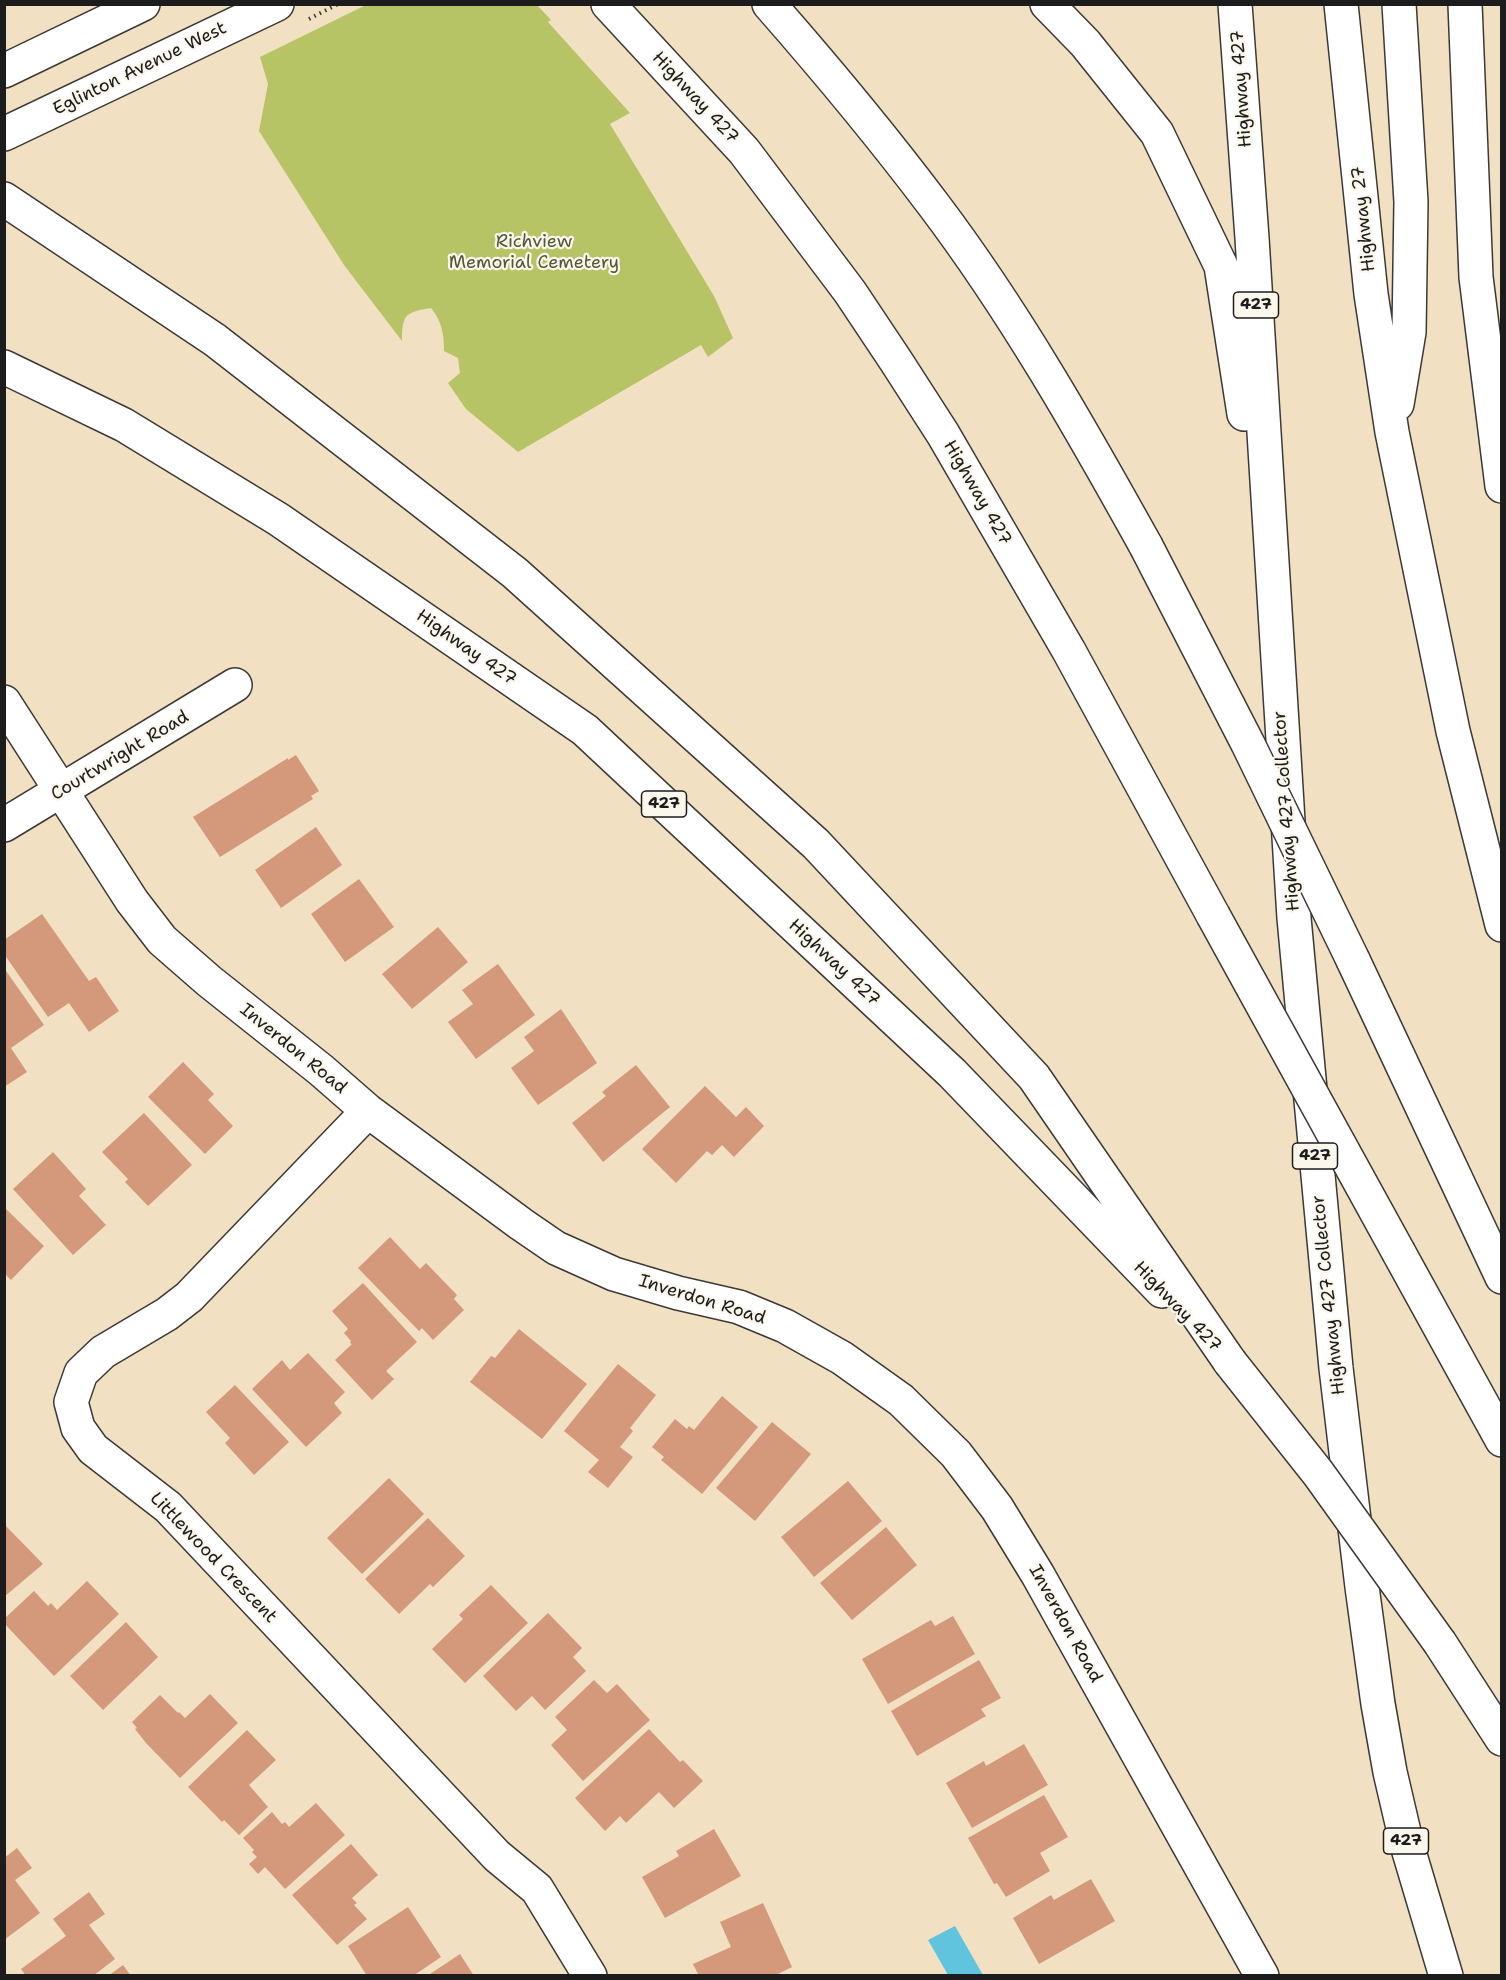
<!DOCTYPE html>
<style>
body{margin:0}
#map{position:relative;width:1506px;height:1980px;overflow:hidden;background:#f2e0c2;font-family:"Shantell Sans",sans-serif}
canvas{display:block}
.frame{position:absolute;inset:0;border:6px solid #1c1c1c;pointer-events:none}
</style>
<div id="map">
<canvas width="1506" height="1980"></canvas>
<div class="frame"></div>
</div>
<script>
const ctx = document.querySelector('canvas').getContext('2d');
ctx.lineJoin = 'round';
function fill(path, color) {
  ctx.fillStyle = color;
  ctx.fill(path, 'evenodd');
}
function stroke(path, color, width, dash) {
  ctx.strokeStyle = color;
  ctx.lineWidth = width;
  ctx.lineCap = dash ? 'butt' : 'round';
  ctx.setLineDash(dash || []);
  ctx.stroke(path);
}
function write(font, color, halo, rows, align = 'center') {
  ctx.font = font + ' "Shantell Sans",sans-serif';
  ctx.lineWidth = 4.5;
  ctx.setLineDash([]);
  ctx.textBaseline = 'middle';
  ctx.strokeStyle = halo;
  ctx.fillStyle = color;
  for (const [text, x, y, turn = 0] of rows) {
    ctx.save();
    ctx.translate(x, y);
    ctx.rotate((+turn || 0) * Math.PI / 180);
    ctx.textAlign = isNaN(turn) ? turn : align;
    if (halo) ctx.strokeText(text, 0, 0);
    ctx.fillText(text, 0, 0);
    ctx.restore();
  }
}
fill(new Path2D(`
 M 368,4 L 537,5 L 551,20 L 548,22 L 630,113 L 610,124 L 714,296 L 733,338 L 708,357 L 701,345 L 518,452 L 466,409 L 448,383 L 460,373 L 458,358 L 444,351 C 444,335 442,321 431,308 C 405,312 402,315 402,341 L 344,265 L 259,131 L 268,84 L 260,57 Z`), '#b6c466');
fill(new Path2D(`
 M 955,1926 L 983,1975 L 948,1975 L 928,1940 Z`), '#61c4df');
fill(new Path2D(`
 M 296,755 L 319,791 L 311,796 L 313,799 L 220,857 L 193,817 L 288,758 L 288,760 Z
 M 316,827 L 342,865 L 281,908 L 255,870 Z
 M 359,879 L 394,927 L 345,962 L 311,914 Z
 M 42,914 L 89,981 L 96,977 L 119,1011 L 89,1032 L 69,1003 L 48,1017 L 4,954 L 4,940 Z
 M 438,927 L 468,962 L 412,1009 L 382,974 Z
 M 498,964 L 535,1015 L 476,1059 L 448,1022 L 473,1004 L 462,990 Z
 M 4,968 L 44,1025 L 11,1048 L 27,1072 L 4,1087 Z
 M 561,1009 L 597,1063 L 538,1105 L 511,1068 L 534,1051 L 524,1037 Z
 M 183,1062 L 214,1094 L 208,1100 L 233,1126 L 205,1154 L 148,1097 Z
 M 636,1065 L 670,1107 L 603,1162 L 572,1123 L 606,1096 L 602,1092 Z
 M 705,1086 L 736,1117 L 746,1107 L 764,1126 L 734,1157 L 722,1145 L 712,1155 L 707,1151 L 676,1183 L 642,1149 Z
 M 144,1113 L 192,1165 L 148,1206 L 125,1182 L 128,1179 L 102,1152 Z
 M 53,1152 L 86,1189 L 79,1196 L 106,1225 L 73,1255 L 13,1189 Z
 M 4,1207 L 44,1246 L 11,1280 L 4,1273 Z
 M 390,1237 L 420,1269 L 426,1263 L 457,1295 L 454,1299 L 464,1310 L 433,1340 L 422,1328 L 419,1331 L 358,1268 Z
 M 363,1283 L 417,1342 L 386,1371 L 394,1379 L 372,1400 L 335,1360 L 352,1344 L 350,1343 L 351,1341 L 344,1333 L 348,1329 L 332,1311 Z
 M 519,1329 L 587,1384 L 542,1439 L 470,1382 L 491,1356 L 495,1358 Z
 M 308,1353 L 345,1392 L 334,1403 L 342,1413 L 306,1447 L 252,1389 L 282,1360 L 290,1370 Z
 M 618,1364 L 656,1395 L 630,1428 L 633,1431 L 620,1447 L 633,1457 L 608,1488 L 588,1472 L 599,1460 L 564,1431 Z
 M 235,1385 L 289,1442 L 254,1475 L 225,1443 L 230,1438 L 206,1412 Z
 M 722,1396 L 758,1427 L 702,1494 L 661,1460 L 664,1457 L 652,1447 L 675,1419 L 687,1429 L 689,1426 L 694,1430 Z
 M 772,1422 L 811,1454 L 755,1521 L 716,1488 Z
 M 389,1478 L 424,1514 L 362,1574 L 327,1538 Z
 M 848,1481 L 882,1521 L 814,1577 L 781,1537 Z
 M 428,1518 L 465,1556 L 433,1587 L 430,1584 L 399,1614 L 365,1579 Z
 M 4,1524 L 43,1564 L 4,1597 Z
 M 886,1527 L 917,1565 L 852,1620 L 820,1583 Z
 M 87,1581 L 119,1614 L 54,1676 L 17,1637 L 4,1623 L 4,1619 L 34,1591 L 48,1606 L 51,1603 L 57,1610 Z
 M 491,1585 L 528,1623 L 465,1683 L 432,1649 L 463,1619 L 459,1615 Z
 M 548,1613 L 582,1648 L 573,1657 L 586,1671 L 545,1710 L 532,1696 L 516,1711 L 483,1676 Z
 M 953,1616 L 975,1654 L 888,1704 L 862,1659 L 931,1620 L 935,1626 Z
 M 126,1622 L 158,1657 L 103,1710 L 70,1676 Z
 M 979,1660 L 1001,1698 L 981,1709 L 986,1716 L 917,1756 L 891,1711 Z
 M 594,1680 L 607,1693 L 617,1684 L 650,1720 L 583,1781 L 551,1745 L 567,1730 L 555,1717 Z
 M 210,1694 L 238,1723 L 180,1778 L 146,1743 L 135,1729 L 137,1728 L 132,1722 L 160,1695 L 178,1713 L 179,1712 L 185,1718 Z
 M 649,1729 L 680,1762 L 683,1760 L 703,1781 L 674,1808 L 659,1792 L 626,1823 L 620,1816 L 605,1831 L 575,1798 Z
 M 247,1730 L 276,1760 L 249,1785 L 268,1807 L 239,1835 L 224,1820 L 222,1822 L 188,1787 Z
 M 1024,1744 L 1048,1785 L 972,1828 L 946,1783 L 984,1761 L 986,1766 Z
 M 1044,1795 L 1068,1837 L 1040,1853 L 1050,1871 L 1006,1897 L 997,1883 L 994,1884 L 968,1838 Z
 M 316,1803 L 345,1835 L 285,1889 L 265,1867 L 258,1874 L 249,1864 L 257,1857 L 252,1852 L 254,1850 L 243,1838 L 272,1812 L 282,1824 L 285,1822 L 289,1827 Z
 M 714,1829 L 741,1876 L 665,1918 L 642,1877 L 679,1856 L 676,1851 Z
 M 351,1844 L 378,1875 L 352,1898 L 357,1903 L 354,1905 L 367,1919 L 337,1945 L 292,1895 Z
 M 17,1848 L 32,1868 L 15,1880 L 40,1913 L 4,1940 L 4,1858 Z
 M 1091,1879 L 1115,1921 L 1039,1964 L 1013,1918 L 1051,1895 L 1054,1900 Z
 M 89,1892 L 105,1914 L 89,1925 L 115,1959 L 93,1976 L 26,1976 L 21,1969 L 66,1936 L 53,1919 Z
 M 763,1903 L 792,1967 L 774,1976 L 699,1976 L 693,1964 L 731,1947 L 720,1922 Z
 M 408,1907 L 441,1957 L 413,1976 L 367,1976 L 348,1946 Z
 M 460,1954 L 474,1976 L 427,1976 Z
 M 123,1965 L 131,1976 L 108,1976 Z`), '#d4987a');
const minor = new Path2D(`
 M 4,702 L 132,901 L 162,940 L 209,981 L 321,1070 L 368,1111 L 521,1224 L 556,1248 L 614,1274 L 678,1293 L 739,1307 L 785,1326 L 842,1358 L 901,1400 L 956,1454 L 997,1508 L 1038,1575 L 1262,1976
 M 4,825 L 235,685
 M 368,1111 L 189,1297 L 167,1314 L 103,1352 L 81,1373 L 71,1402 L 78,1428 L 93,1449 L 168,1507 L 497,1856 L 537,1889 L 590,1976`);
const major = new Path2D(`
 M 4,71 L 143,4
 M 4,134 L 277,4`);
const highway = new Path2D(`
 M 608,4 L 744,151 L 850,292 L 896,361 L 943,434 L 1069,651 L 1213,915
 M 769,4 C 826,69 881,135 933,204 C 1014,311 1081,429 1146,546
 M 1047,4 L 1085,43 L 1157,133 L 1221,266 L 1244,414
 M 1235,4 L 1252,238 L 1294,918 L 1336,1368 L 1362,1587 L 1378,1704 L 1390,1772 L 1407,1845 L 1446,1976
 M 1341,4 L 1371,294 L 1392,432 L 1453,731 L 1502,925
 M 1465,4 L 1476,277 L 1502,486
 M 4,199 L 215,340 L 515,573 L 816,844 L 1034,1077 L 1230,1362
 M 4,367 L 124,425 L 278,519 L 585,730 L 952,1073 L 1162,1291
 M 1397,404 L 1409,332 L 1411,202 L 1399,4
 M 1353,960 L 1502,1277
 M 1399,1253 L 1502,1440
 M 1440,1643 L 1502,1739`);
stroke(minor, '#3c3935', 36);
stroke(major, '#3c3935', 36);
stroke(highway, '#3c3935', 36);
stroke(new Path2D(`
 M 309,19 L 338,4`), '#3c3935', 4, [1.5, 4.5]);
stroke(minor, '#fff', 33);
stroke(major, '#fff', 33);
stroke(highway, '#fff', 33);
const highwayBridge = new Path2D(`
 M 1146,546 L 1248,744 L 1353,960
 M 1213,915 L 1399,1253
 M 1230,1362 L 1318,1473 L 1440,1643`);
stroke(highwayBridge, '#3c3935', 36, []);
stroke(highwayBridge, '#fff', 33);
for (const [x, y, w] of [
 [1256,305,45],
 [664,804,45],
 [1315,1156,45],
 [1406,1841,45]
]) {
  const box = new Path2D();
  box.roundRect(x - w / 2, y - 13, w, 26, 4.5);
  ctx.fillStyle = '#fbf7ec';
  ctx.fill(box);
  stroke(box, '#1c1c1c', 1.5);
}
write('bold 16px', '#1c1c1c', null, [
 ["427",1256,305],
 ["427",664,804],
 ["427",1315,1156],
 ["427",1406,1841]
]);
write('18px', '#1c1c1c', '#fbf7ec', [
 ["Eglinton Avenue West",140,69,-26],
 ["Highway 427",1242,89,-94],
 ["Highway 427",695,98,47],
 ["Highway 27",1364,219,-96],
 ["Highway 427",977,493,60],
 ["Highway 427",466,648,35],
 ["Courtwright Road",120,756,-31],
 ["Highway 427 Collector",1287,811,-94],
 ["Highway 427",834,963,43],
 ["Inverdon Road",293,1049,39],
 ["Highway 427 Collector",1329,1295,-96],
 ["Inverdon Road",702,1300,17],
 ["Highway 427",1177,1307,46],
 ["Littlewood Crescent",213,1558,46],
 ["Inverdon Road",1065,1624,61]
]);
write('18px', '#525736', '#fbf7ec', [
 ["Richview",534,242],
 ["Memorial Cemetery",534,263]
]);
</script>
